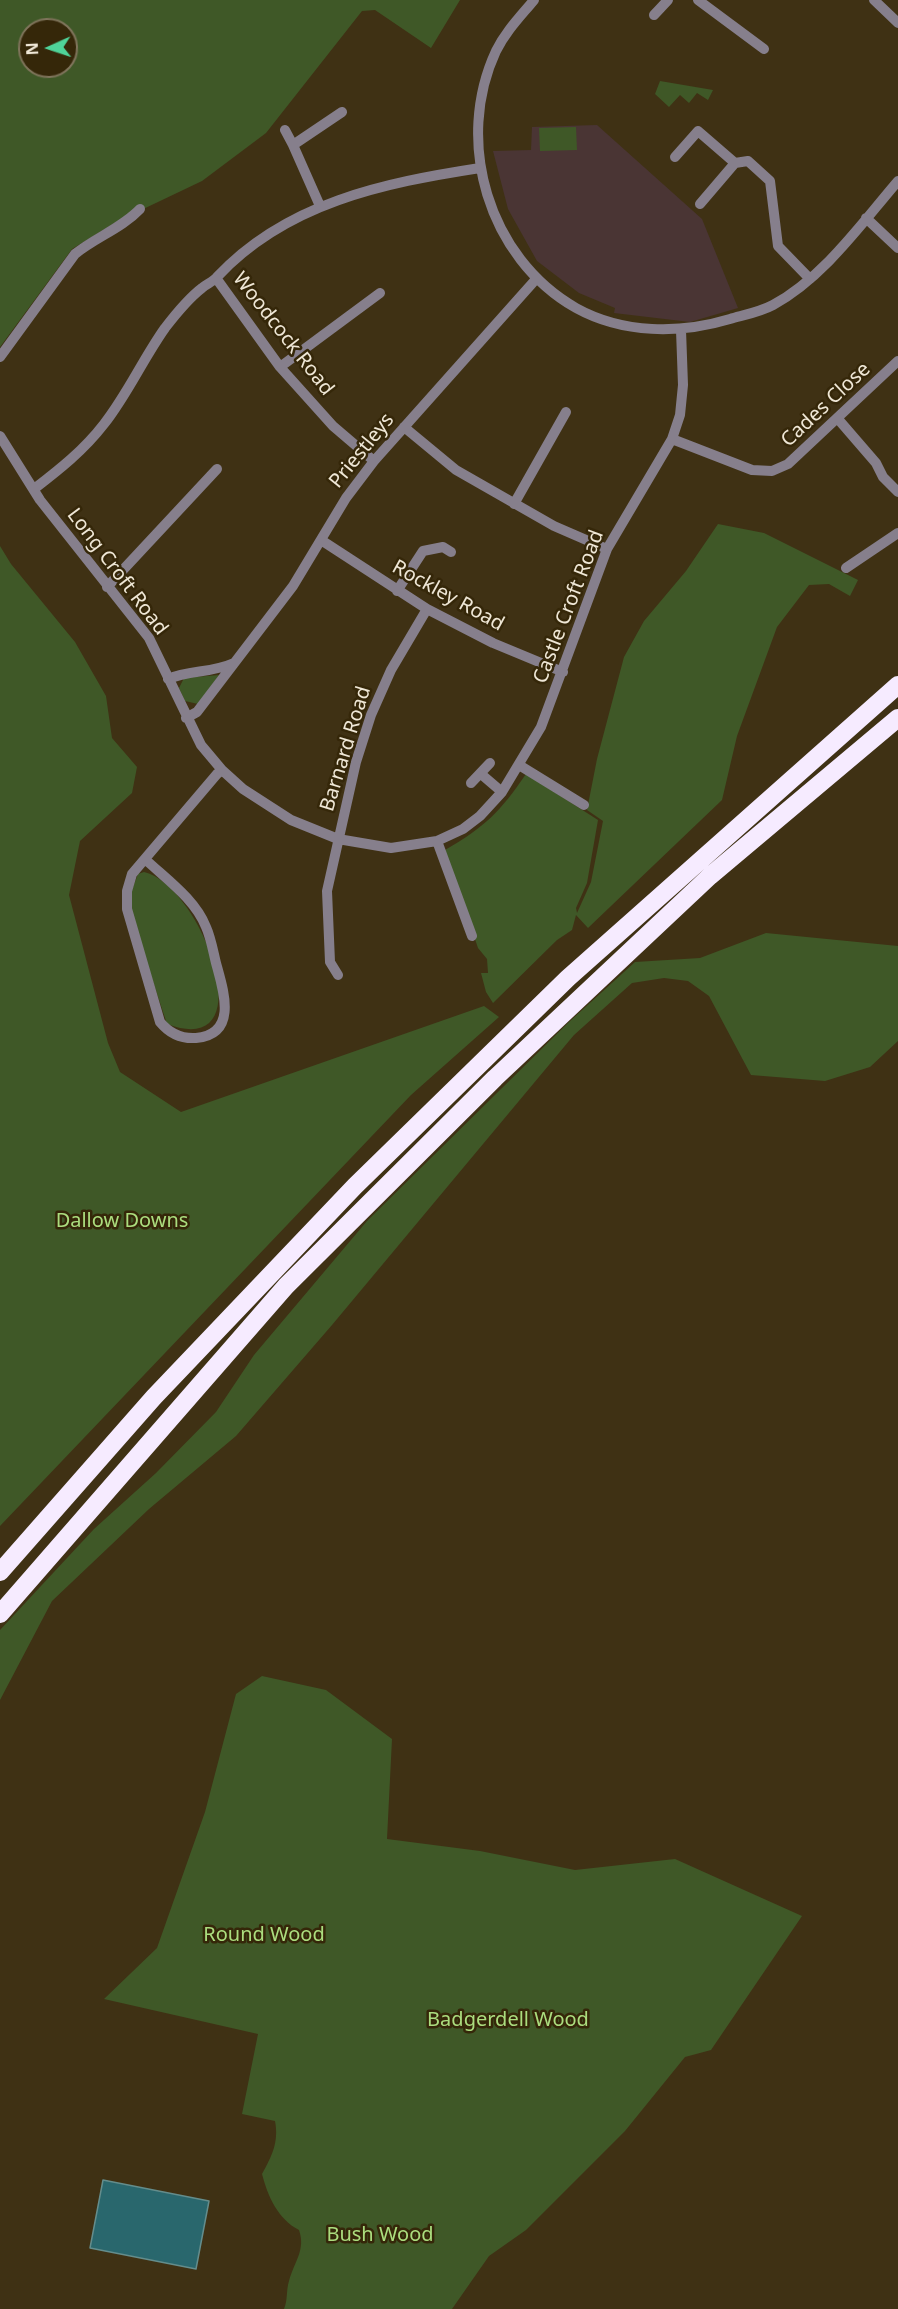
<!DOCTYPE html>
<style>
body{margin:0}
#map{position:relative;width:898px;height:2309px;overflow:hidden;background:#3f3114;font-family:"Noto Sans",sans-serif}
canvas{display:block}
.north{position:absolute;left:18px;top:18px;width:60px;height:60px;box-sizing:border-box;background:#352709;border:2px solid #7f745b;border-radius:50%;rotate:267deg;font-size:16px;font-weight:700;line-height:24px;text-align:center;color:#efe7d6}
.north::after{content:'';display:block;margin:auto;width:21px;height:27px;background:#4fd399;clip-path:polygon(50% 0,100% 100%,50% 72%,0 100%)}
</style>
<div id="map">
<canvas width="898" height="2309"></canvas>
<div class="north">N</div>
</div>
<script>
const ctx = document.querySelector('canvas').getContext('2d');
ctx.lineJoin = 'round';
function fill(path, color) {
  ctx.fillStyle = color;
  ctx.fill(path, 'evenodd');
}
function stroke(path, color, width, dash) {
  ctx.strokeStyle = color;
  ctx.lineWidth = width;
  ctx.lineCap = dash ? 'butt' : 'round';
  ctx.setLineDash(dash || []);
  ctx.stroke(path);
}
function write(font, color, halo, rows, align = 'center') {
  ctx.font = font + ' "Noto Sans",sans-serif';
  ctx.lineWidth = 5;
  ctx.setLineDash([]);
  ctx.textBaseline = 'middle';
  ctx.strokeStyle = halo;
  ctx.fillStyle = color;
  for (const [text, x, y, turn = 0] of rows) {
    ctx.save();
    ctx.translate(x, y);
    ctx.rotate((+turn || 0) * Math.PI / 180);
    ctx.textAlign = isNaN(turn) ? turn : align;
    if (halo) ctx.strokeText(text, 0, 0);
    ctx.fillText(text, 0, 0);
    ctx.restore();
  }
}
fill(new Path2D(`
 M 597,125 L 702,219 L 738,308 L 690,322 L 614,313 L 615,308 L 579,293 L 537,261 L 508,209 L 493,151 L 531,150 L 532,127 Z`), '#4a3534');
fill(new Path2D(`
 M 0,0 L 460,0 L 431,48 L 375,10 L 362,11 L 266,133 L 202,181 L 116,222 L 72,249 L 0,347 ZM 30,30 L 66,30 L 66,66 L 30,66 Z
 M 660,81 L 713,90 L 708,100 L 697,93 L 689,103 L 680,95 L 669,107 L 655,94 Z
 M 576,127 L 577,150 L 540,151 L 539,128 Z
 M 718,524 L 764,533 L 858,580 L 850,596 L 829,584 L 809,585 L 777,627 L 737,736 L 722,800 L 588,928 L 576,915 L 572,930 L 557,940 L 493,1003 L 486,992 L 481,973 L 488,973 L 487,959 L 478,948 L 445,850 C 485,827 500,812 526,774 L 598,820 L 587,883 L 576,908 L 577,913 L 591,882 L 603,821 L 587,810 L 597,759 L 624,657 L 644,621 L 686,571 Z
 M 0,546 L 11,564 L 75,642 L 106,696 L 112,738 L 137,767 L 132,793 L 80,841 L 69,895 L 108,1043 L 120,1072 L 181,1112 L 484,1006 L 499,1017 L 411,1095 L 0,1526 Z
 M 219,675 L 198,704 L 185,701 L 179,688 L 184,678 Z
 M 144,872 C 203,886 266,1061 167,1024 L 132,918 L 130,895 L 138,874 Z
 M 766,933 L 898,946 L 898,1041 L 870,1067 L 825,1081 L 751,1075 L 709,996 L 688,981 L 664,978 L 632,983 L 574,1035 L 332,1325 L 236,1436 L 149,1509 L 52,1601 L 0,1700 L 0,1630 L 94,1529 L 156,1473 L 216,1412 L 254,1355 L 367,1221 L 569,1022 L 635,962 L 700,958 Z
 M 262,1676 L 326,1690 L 392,1739 L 387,1839 L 480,1851 L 575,1870 L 675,1859 L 802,1916 L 711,2050 L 685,2057 L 625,2131 L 526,2230 L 489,2256 L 452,2309 L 284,2309 C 288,2300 286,2290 289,2281 C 294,2262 306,2250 299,2230 C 278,2219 268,2197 262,2174 C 272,2156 279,2142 275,2121 L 242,2114 L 258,2034 L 104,1999 L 157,1948 L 205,1812 L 236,1694 Z`), '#3f5827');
const water = new Path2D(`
 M 103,2180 L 209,2201 L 196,2269 L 90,2248 Z`);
fill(water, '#29676d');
stroke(water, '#648d8c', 1.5);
stroke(new Path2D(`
 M 534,0 C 520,17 506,31 496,51 C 454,141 488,258 576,308 C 623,334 680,334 730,319 C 744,315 760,312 773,305 C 824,277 861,224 898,181
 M 698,0 L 764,49
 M 874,0 L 898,23
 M 654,15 L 668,0
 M 285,130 L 293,145
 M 675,157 L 698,131 L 735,163 L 748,161 L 770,181 L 778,246 L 810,279
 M 700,204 L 735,163
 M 320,206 L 293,145 L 342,112
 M 866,218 L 898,248
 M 216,278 L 280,367 L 333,426 L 374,461
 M 0,357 L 75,254 C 96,237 122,228 140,209
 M 280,367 L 380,293
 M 838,419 L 876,463 L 883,477 L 898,492
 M 404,427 L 456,470 L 554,526 L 607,549
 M 0,436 L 40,500 L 149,638 L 201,745 L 222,770 L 243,789 L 291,820 L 338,839 L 391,848 L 437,841 L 463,829 L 480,816 L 502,792 L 541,727 L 607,549 L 672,439 L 680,415 L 683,385 L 681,330
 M 672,439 L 752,470 L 772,471 L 788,464 L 898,361
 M 34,489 C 60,469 84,450 104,424 C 127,395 143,359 165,328 C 175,315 189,298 202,288 C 206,284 213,282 217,277 C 286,203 383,183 480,168
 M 514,504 L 566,412
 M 321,540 L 427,609 L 493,643 L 563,672
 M 846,568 L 898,533
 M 107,587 L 217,469
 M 397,591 L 423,551 L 443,547 L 451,552
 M 168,679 C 189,670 212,673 234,663
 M 186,718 L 197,712 L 293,586 L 346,498 L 374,461 L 537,278
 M 519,765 L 584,805
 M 481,774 L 502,792
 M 471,783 L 490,763
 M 437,841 L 472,936
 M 145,859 C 166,879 195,899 206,927 C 211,938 213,951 216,963 C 223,989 239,1034 196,1038 C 181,1039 169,1033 160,1022 L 127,909 L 127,891 L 132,874 L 217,774 L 222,770
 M 338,975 L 330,962 L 327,891 L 356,762 L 371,715 L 391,670 L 427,609`), '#867f8c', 10);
stroke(new Path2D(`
 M 0,1572 L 154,1397 L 355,1186 L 568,978 L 898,685
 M 0,1614 L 286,1286 L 495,1078 L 710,876 L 898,718`), '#f6ebff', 18);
write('20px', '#efe7d6', '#352709', [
 ["Woodcock Road",283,334,52],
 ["Cades Close",826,405,-43],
 ["Priestleys",362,451,-51],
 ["Long Croft Road",117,572,53],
 ["Rockley Road",448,596,29],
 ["Castle Croft Road",569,607,-69],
 ["Barnard Road",346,749,-73]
]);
write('20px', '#abdd7e', '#352709', [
 ["Dallow Downs",122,1221],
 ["Round Wood",264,1935],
 ["Badgerdell Wood",508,2020],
 ["Bush Wood",380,2235]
]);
</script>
